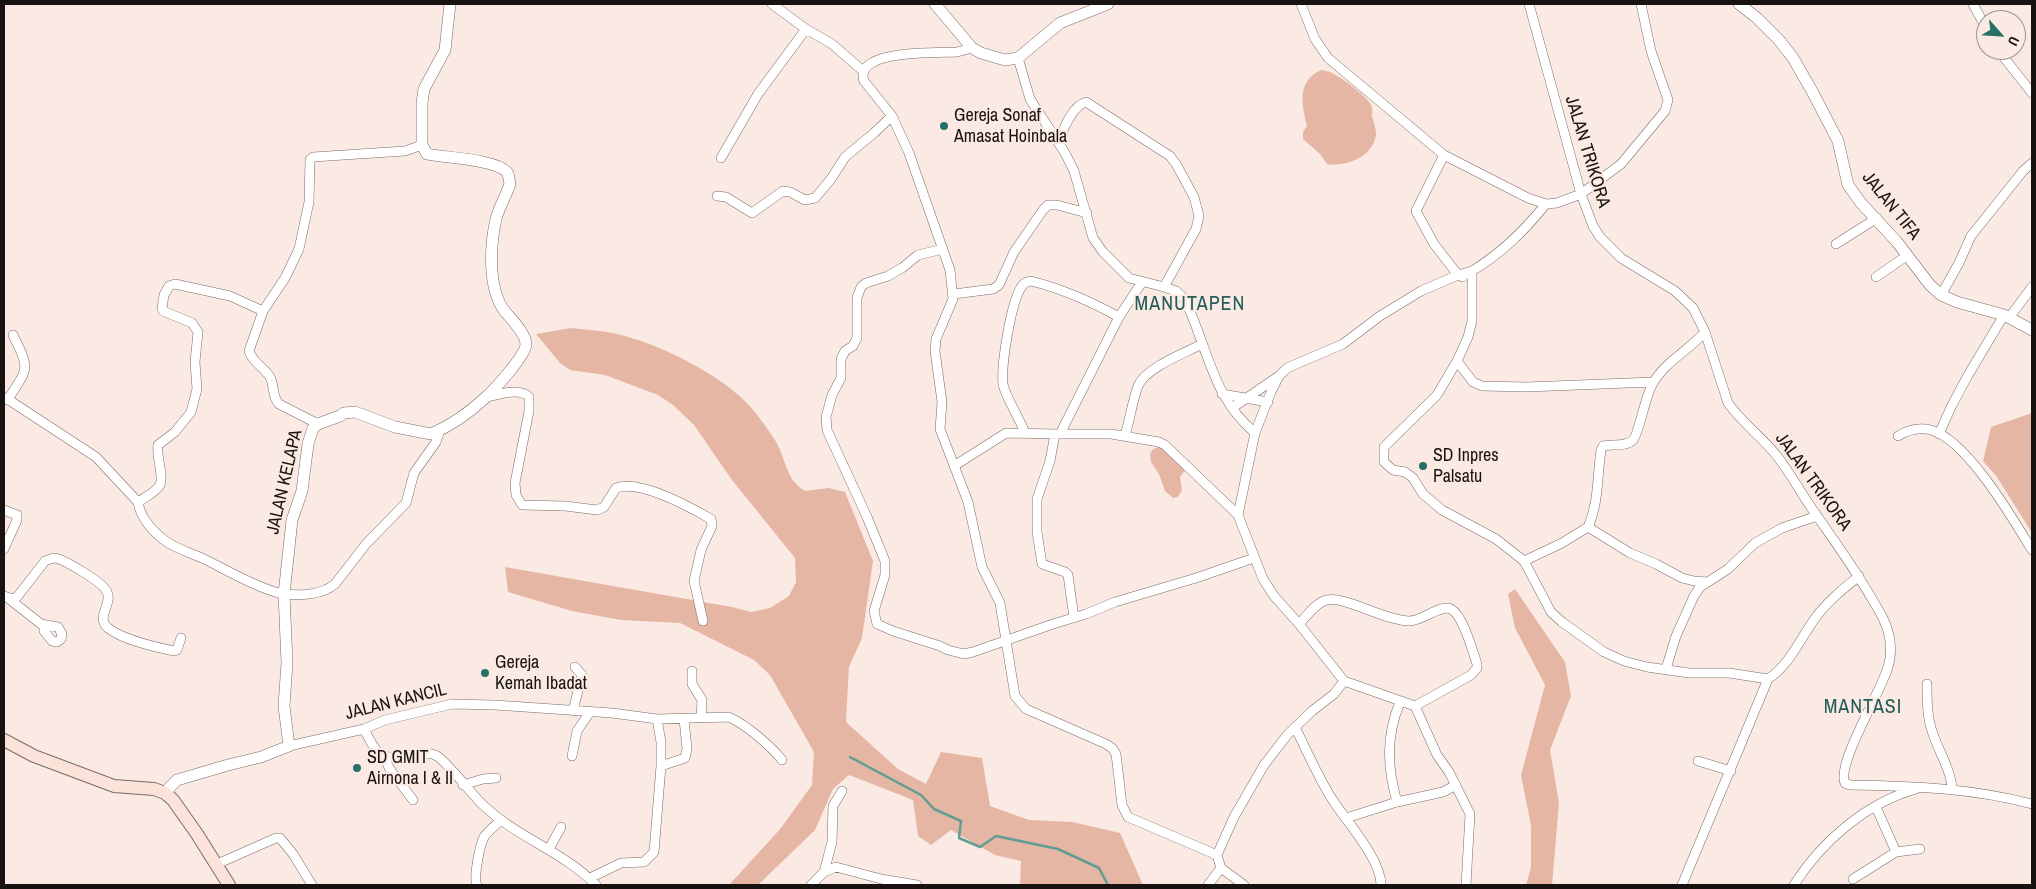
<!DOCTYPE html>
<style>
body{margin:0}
#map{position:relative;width:2036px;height:889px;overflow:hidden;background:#fbeae4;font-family:"Archivo Narrow",sans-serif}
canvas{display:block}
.frame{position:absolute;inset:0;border:5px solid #181311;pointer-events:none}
.north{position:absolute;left:1976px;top:10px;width:50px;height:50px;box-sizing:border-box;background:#fbeae4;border:1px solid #a09490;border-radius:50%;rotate:116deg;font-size:14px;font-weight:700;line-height:20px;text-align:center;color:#181311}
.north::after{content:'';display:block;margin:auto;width:18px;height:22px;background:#277069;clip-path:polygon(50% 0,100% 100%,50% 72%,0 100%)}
</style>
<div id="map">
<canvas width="2036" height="889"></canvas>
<div class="frame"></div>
<div class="north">U</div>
</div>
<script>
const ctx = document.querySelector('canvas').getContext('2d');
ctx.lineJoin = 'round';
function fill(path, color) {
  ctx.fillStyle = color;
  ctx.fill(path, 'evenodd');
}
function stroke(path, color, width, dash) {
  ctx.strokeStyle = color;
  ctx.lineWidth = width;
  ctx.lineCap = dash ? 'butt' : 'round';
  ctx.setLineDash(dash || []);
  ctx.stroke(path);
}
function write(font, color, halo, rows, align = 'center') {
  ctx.font = font + ' "Archivo Narrow",sans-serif';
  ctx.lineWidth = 4.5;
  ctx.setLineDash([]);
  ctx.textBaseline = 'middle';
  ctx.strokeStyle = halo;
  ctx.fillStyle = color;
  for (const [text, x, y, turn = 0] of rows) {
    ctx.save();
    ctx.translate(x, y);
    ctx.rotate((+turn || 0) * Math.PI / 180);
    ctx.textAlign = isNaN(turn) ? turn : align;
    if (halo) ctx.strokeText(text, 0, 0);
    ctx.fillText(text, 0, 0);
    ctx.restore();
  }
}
fill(new Path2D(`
 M 1321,70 C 1325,71 1329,71 1332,73 C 1341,77 1368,97 1371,105 C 1373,109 1372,112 1372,116 C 1374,123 1376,128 1376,135 C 1373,157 1346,167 1327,164 L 1320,154 L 1303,139 L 1303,132 L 1307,126 C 1302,104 1296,82 1321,70 Z
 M 571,328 C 590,330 610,331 628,337 C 667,348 715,373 744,400 C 755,411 764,424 773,437 C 786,455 784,479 805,491 L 829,488 L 845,492 L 873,561 L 862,638 L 849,667 L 846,722 L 898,769 L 926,784 L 941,752 L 982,758 L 990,806 L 1029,820 L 1072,822 L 1120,833 L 1143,885 L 1020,885 L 1021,861 L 995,855 L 951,830 L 931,845 L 918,836 L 913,800 L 849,775 L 833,789 L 815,830 L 758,885 L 729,885 L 781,828 L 812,785 L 814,752 L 770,675 L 754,660 L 680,623 L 621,620 L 572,611 L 508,592 L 505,567 L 732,607 L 751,612 L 770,608 L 789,596 L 796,582 L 795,558 L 732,480 L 694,425 L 673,405 L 658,395 L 605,375 L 570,370 L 560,363 L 536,334 Z
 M 2032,413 L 2032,533 L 1997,477 L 1983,461 L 1991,427 Z
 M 1159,447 L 1164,448 L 1186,469 L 1180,477 L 1182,490 L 1178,497 L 1173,498 L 1165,491 L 1159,474 L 1151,462 L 1150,454 L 1153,449 Z
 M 1515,589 L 1565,662 L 1571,696 L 1550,750 L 1559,803 L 1552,885 L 1526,885 L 1531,867 L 1531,826 L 1521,775 L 1545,685 L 1515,628 L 1508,594 Z`), '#e5b6a4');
stroke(new Path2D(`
 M 850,757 L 921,795 L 934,809 L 961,821 L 959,838 L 980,847 L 996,836 L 1058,849 L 1099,868 L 1108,885`), '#609d95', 2.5);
const minor = new Path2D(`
 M 772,4 L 806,29 L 832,44 L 863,71
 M 1301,4 L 1315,39 L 1328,58 L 1444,155 L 1528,198 L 1546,204 L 1557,203 L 1581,194 L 1621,164 L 1665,111 L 1668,100 L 1651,51 L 1641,4
 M 1529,4 L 1581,194 L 1593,226 L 1600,237 L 1621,258 L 1675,291 L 1693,308 L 1705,332 L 1728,403 C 1742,423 1762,437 1777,456 C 1791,474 1802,495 1815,513 C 1835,542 1855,569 1872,599 C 1880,612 1888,625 1890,641 C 1891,650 1891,658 1888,667 C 1882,690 1836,764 1845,783 L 1850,785 C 1912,786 1972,788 2032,804
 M 1973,4 L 1986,28
 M 972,48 C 967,49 962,51 957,52 C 939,53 853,49 864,81 L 892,116 L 909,153 L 950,270 L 953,299 L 936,339 L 935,351 L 942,402 L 940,429 L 968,502 L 982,567 L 1000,603 L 1015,696 L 1026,709 L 1106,744 L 1112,748 L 1116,754 L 1122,805 L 1128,817 L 1217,855
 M 1998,50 L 2032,93
 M 1018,58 L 1030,99 L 1065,153 L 1074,171 L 1093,238 L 1103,252 L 1129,278 L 1164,287
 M 1058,142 C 1064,129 1071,107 1086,102 L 1170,156 L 1176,164 L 1194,197 L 1199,216 L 1196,229 L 1164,287 L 1176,291 L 1184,298 C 1208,346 1211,396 1255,433
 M 1444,155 L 1416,211 L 1434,244 L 1458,275 L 1463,277
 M 721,158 L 758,94 L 806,29
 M 717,196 L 726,197 L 752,213 L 783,191 L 790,192 L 805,200 L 815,198 L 831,179 L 845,157 L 874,133 L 892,116
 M 1546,204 C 1524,231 1502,253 1472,271 L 1472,321 L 1468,337 L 1457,361 L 1437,395 L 1384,447 L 1384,462 L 1393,470 L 1405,472 L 1413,478 L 1423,494 L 1442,510 L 1496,539 L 1524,561 L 1551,612 L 1562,622 L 1604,652 L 1624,661 L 1647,667 L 1689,673 L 1729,673 L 1768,679 C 1790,665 1801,637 1816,617 C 1828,601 1843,589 1859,576
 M 1836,244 L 1877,218
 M 943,249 L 918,255 L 902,268 L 888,276 L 866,283 L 861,287 L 857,298 L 857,338 L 853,346 L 845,351 L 841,359 L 841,378 L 832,395 L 826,417 L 827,430 L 867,517 L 885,561 L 885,575 L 874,611 L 877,624 L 893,631 L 940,646 L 948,650 L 964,654 L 973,652 L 1053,624 L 1086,614 L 1115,602 L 1196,578 L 1254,558
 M 1876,277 L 1908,255
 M 1142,282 L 1119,317 L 1060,434 L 1111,434 L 1159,442 L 1165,445 L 1238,515
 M 954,294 L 993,289 L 999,285 L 1014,252 L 1043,210 L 1048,205 L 1057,205 L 1087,213
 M 1941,295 L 1959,263 L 1971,236 L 2023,171 L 2032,163
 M 2009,318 L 2032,287
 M 1457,361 L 1473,382 L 1482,386 L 1527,387 L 1653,382
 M 1222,394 L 1268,402
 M 486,397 C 499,395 519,387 529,397 L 529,411 L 515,483 L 516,495 L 522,505 L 565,506 L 597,510 L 604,507 L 616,488 C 640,479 690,507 711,519 L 712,526 L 701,550 L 694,581 L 703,621
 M 4,398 L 12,402 L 96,457 L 138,502 C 140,518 154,533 167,542 C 177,549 191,553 202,558 C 225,569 259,589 283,594 C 300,596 322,595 335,584 L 366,544 L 406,503 L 414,473 L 436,442 L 440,430
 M 8,399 C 29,367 30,370 13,335
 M 1232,408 L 1279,376
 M 318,424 L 279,404 C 271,395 275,386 270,377 C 264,367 252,362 249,351 L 263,311 L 285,278 L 299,249 L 309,202 L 310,160 L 313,157 L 405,151 L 422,145
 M 1025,433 C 1020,419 1005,396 1003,384 C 1001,365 1011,301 1022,286 C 1024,282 1027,282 1031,281 C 1063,289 1090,301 1119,317
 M 1055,434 L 1050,461 L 1037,499 L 1037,532 L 1042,564 L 1065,572 L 1068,575 L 1074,618
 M 1939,434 L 1952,405 L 1967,377 L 2004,315
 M 1125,435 C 1130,420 1132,402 1138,386 C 1145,368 1185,353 1202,344
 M 1898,436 C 1908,430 1919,427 1931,430 C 1967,440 2013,519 2032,550
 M 954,466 L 1006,433 L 1059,434
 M 138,502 C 144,498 156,492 160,485 C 164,476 156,456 158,445 L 175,432 L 191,412 L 197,389 L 195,362 L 198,332 L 192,323 L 163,311 L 162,308 L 164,295 L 169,286 L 175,284 L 230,296 L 263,311
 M 4,510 L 17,515 L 17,520 L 4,549
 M 1588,527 C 1599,502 1597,477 1601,450 L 1603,446 C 1612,444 1626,447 1633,440 C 1639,434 1645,396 1653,383 C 1665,362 1689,350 1705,332
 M 1524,561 L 1562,543 L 1588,527 L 1630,553 L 1656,564 L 1682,578 L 1694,581 L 1707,582
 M 4,596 L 12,599 L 17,597 L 45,561 C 48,560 52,558 56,558 C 66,561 103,582 107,592 C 113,604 95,617 108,628 C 123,640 155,647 174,651 L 177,650 L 181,638
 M 8,598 L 41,624 L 58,627 L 62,634 L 61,639 L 57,642 L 52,641 L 44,631 L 44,626
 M 1666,669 L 1676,636 L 1694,596 L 1700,587 L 1728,569 L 1755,543 L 1782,528 L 1817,516
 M 692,671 L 692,684 L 702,700 L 701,718
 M 1344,681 L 1415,706
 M 1927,684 C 1927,701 1927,718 1933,734 C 1939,752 1951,770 1952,789
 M 1415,706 L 1471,675 L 1477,668 L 1477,664 C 1473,652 1463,615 1451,609 C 1440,604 1423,621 1409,621 C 1386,621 1345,596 1327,600 C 1316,602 1306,617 1299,624 L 1274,596 L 1263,579 L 1238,515 L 1255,433 L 1271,392 L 1279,376 L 1287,368 L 1343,344 L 1380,316 L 1421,291 L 1458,275 L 1472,271
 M 1415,706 L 1437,755 L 1449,772 L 1470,814 L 1466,885
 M 573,711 L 582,675 L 575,667
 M 1295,727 C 1307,751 1318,777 1332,799 C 1346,821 1381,859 1381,885
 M 364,729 C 368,737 372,746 378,752 C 388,765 420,747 437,756 C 445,760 472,794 481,803 C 515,837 563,851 596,885
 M 289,746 L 364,729 L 385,720 L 452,704 L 495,705 L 612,713 L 657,719 L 729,717 C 745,724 771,746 782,760
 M 383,756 L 391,771 L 413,800
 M 572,756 L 577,731 L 590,712
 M 1698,761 L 1731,771
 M 661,766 L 685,758 L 687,749 L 684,719
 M 463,785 L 483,779 L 496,778
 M 1397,802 C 1387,767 1386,736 1400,702
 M 1346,818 L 1397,802 L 1443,792 L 1456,785
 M 549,849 L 561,827
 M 1896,852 L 1920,849
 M 217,864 L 276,838 L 280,838 L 293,854 L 312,885
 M 824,872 L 832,842 L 833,806 L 842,791
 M 590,878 L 621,863 L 644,862 L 654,852 L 661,766 L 661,742 L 657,719
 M 1853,879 L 1896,852 L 1876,807
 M 477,885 C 473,879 480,844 484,837 C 488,831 496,825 501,820
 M 811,885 L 824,872 L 836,867 L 881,879 L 917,885
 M 1208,885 L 1221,868
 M 1244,885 L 1221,868 L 1217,855 L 1234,817 L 1264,765 L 1288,734 L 1312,711 L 1334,694 L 1344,681 L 1299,624
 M 1682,885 L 1768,679
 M 1794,885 C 1821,842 1866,803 1916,789`);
const tertiary = new Path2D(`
 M 935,4 L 972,48 L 981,53 L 1005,60 L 1018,58 L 1060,23 L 1108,4
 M 1739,4 L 1757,18 L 1779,40 L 1793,58 L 1812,91 L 1838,141 L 1848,185 L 1861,203 L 1897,242 L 1930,285 L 1941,295 L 1957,302 L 2004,315 L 2032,330
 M 167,795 L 169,788 L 177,780 L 228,765 L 261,757 L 289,746 L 284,706 L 287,663 L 284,594 L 292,520 L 302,491 L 308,444 L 313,428 L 318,424 L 340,416 L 344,413 L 355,412 L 395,427 L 431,434 C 450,426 470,412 485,398 C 495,389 526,355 526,344 C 526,333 509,317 503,309 C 488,286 490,245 496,219 C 499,207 506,196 510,184 C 509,180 509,175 507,172 C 495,159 445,158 427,154 L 422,145 L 422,103 L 424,89 L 445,50 L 450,4`);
const secondary = new Path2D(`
 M 4,740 L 34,756 L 114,786 L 154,789 L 165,793 L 173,800 L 197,834 L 229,885`);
stroke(minor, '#796b66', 10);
stroke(tertiary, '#796b66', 12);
stroke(secondary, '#796b66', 14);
stroke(minor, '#fff', 9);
stroke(tertiary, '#fff', 11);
stroke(secondary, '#fbe3da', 12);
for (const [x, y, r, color] of [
 [944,126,5,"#277069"],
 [1423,466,5,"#277069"],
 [485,673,5,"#277069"],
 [357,768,5,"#277069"]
]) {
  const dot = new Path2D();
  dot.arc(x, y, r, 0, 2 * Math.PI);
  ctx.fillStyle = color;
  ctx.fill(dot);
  stroke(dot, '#fbeae4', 2);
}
write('18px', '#181311', '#fbeae4', [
 ["Gereja Sonaf",954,116],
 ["Amasat Hoinbala",954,137],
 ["SD Inpres",1433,456],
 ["Palsatu",1433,477],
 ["Gereja",495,663],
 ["Kemah Ibadat",495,684],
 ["SD GMIT",367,758],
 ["Airnona I & II",367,779]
], 'left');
write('18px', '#181311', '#fbeae4', [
 ["JALAN TRIKORA",1587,152,73],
 ["JALAN TIFA",1891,206,51],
 ["JALAN KELAPA",285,482,-77],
 ["JALAN TRIKORA",1813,482,54],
 ["JALAN KANCIL",396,702,-14]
]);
ctx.letterSpacing = '1px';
write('20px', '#245d57', '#fbeae4', [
 ["MANUTAPEN",1190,305],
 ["MANTASI",1863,708]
]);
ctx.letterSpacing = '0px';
</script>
